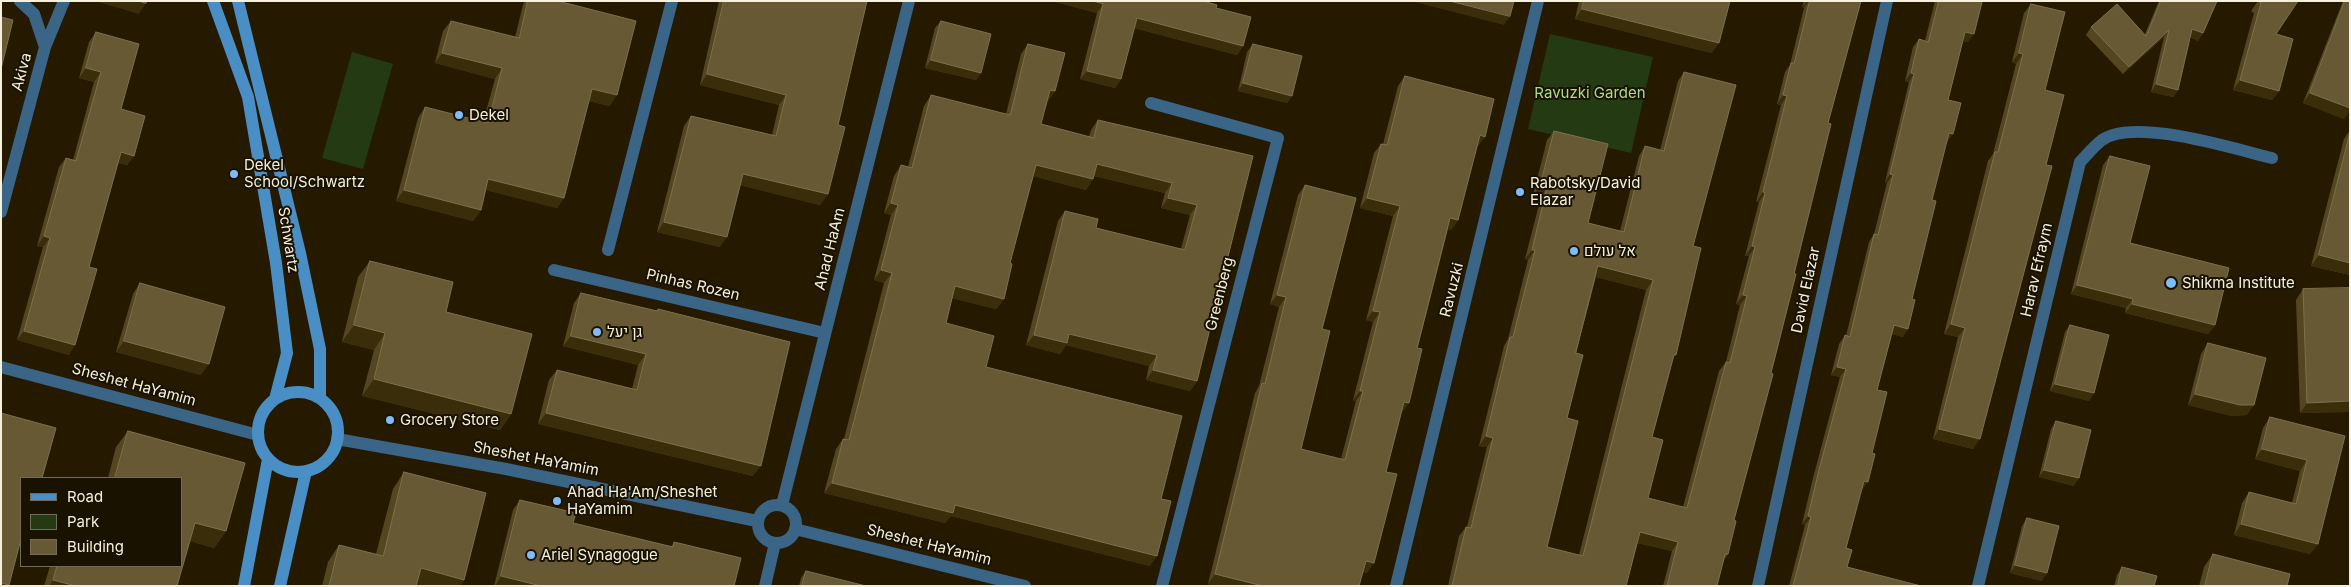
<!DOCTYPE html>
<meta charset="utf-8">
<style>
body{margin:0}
#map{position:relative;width:2351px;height:587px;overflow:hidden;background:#251a00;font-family:Inter,sans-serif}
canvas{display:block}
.frame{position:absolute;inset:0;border:2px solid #f6f0de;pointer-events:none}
.legend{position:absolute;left:20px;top:477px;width:162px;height:90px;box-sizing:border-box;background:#1a1200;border:1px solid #726b59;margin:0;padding:6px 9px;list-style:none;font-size:15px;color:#f6f0de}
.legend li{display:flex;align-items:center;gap:10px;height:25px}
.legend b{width:25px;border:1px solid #726b59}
</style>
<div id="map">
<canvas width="2351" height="587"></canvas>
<div class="frame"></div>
<ul class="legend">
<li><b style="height:6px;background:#498ec5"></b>Road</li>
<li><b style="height:14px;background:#233a13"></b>Park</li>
<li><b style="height:14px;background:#665934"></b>Building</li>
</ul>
</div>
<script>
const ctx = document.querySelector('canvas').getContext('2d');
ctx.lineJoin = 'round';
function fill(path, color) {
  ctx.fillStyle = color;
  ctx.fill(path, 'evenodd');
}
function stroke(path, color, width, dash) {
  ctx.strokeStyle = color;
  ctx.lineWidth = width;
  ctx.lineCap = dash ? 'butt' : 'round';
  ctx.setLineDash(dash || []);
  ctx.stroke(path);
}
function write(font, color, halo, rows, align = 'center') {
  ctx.font = font + ' Inter,Heebo,sans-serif';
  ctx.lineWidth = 4;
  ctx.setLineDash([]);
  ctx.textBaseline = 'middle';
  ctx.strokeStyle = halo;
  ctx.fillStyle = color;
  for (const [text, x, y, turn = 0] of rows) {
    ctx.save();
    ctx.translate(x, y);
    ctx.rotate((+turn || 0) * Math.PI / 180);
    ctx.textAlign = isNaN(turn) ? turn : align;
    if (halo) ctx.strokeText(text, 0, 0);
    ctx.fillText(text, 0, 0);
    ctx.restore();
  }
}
fill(new Path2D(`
 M 1550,34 L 1653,57 L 1631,153 L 1528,129 Z
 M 352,52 L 393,64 L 363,169 L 322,158 Z`), '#233a13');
stroke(new Path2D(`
 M 20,1 L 34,14 L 45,47
 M 1151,103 L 1278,138 L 1162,586
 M 1,212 L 45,47 L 64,1
 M 608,250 L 672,1
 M 554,270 L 825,333
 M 1,367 L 258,435
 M 337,439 L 506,469 L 757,521
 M758 524a19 19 0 1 1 38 0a19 19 0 1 1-38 0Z
 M 782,505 L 909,1
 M 795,529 L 1025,586
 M 765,586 L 775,543
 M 1396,586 L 1538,1
 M 1758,586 L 1887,1
 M 1978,586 L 2080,162 C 2087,155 2094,146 2102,140 C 2135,117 2234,149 2272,158`), '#3b6587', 12);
stroke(new Path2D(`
 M 213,1 L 248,97 L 276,263 L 287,353 L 275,399
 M 238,1 L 300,253 L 320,349 L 320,398
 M258 432a40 40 0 1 1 80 0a40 40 0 1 1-80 0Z
 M 244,586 L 268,459
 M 280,586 L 306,471`), '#498ec5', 12);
fill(new Path2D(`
 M 525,1 L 528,1 L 610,106 L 589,101 L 564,198 L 557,208 L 486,190 L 481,210 L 473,221 L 396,201 L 418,118 L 425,107 L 483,122 L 495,79 L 435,63 L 443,31 L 451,21 L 515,37 L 523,5 Z
 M 719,1 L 867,1 L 838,125 L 828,194 L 820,205 L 740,185 L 720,247 L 657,232 L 684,126 L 691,116 L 772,135 L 779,105 L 700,85 Z
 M 1052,1 L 1203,1 L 1216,8 L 1243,46 L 1237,55 L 1134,28 L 1121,79 L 1115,88 L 1080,79 L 1097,13 Z
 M 1579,1 L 1730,1 L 1712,53 L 1575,19 Z
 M 1804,1 L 1861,1 L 1828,123 L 1734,520 L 1728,554 L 1724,560 L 1717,586 L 1663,586 L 1672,551 L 1637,543 L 1626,586 L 1448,586 L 1459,536 L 1466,527 L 1467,527 L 1487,447 L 1479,446 L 1504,346 L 1508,339 L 1528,260 L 1525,259 L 1541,197 L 1533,195 L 1547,140 L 1554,131 L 1588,223 L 1620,231 L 1639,156 L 1645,146 L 1660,150 L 1678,81 L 1684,72 L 1693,246 L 1672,360 L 1652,437 L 1648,498 L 1683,507 L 1719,371 L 1726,362 L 1740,305 L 1736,304 L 1749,256 L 1745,256 L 1759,202 L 1756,202 L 1781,105 L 1777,104 L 1785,72 L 1790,65 L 1804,8 L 1802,7 ZM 1596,277 L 1646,290 L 1579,555 L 1547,547 L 1576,353 Z
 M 1935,1 L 1978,1 L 1968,42 L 1963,41 L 1948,100 L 1947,142 L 1946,142 L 1932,200 L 1903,337 L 1892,334 L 1877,390 L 1862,490 L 1861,490 L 1846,548 L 1847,567 L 1921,586 L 1789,586 L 1805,525 L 1802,524 L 1813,478 L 1840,377 L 1831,375 L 1839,344 L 1845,335 L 1846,336 L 1869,242 L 1874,234 L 1887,183 L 1885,182 L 1909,82 L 1905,81 L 1913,47 L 1919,39 L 1925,41 Z
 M 2159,1 L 2217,1 L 2203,33 L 2198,41 L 2190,37 L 2178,90 L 2173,97 L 2151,92 L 2164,37 L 2123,74 L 2086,35 L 2091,27 L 2145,34 Z
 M 2258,1 L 2298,1 L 2276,34 L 2279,91 L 2272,100 L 2233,90 L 2254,13 L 2251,11 Z
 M 2343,1 L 2350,1 L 2350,110 L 2344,119 L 2303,103 Z
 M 2031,4 L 2045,90 L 1973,449 L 1933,439 L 1958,337 L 1944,334 L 1988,161 L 1993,154 L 2016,64 L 2012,62 L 2024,13 Z
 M 941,21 L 981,73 L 976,80 L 925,68 L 935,28 Z
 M 96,32 L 121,109 L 134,156 L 127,165 L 118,163 L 89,267 L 69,355 L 17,340 L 43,247 L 37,246 L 59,167 L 66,158 L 73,160 L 94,82 L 79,78 L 89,42 Z
 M 1028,44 L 1055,91 L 1048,101 L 1047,101 L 1041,124 L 1089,137 L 1091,130 L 1098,120 L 1253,156 L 1197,381 L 1190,391 L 1146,380 L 1149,366 L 1066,345 L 1060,354 L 1026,345 L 1058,221 L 1065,211 L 1096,228 L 1181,249 L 1190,215 L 1161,208 L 1165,193 L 1094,176 L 1093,179 L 1086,190 L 1033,176 L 1010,263 L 1004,299 L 996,309 L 952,298 L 946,323 L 986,367 L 1161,499 L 1150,566 L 951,516 L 945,523 L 824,493 L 836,449 L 843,439 L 844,439 L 884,283 L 874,280 L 891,215 L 884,213 L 894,176 L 901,165 L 908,167 L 924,106 L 931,95 L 1006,114 L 1021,54 Z
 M 1253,44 L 1292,96 L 1287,103 L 1238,91 L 1247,52 Z
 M 1405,76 L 1478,146 L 1477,146 L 1458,220 L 1451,230 L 1448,229 L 1386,472 L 1367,573 L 1363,572 L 1359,586 L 1217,586 L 1208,584 L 1255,393 L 1259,386 L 1279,307 L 1270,304 L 1298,195 L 1305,185 L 1322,329 L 1301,449 L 1341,459 L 1356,401 L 1353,400 L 1373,322 L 1366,320 L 1393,216 L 1360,208 L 1374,153 L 1381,144 L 1383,144 L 1398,86 Z
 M 2350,130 L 2350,275 L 2311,266 L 2344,139 Z
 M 2110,156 L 2130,243 L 2215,325 L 2208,334 L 2125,313 L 2126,308 L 2071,294 L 2103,165 Z
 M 370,261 L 446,312 L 511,414 L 500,430 L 362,396 L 374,350 L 342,342 L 358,277 Z
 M 140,283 L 201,375 L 116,352 L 133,294 Z
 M 2303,289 L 2349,412 L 2300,413 L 2296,300 Z
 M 581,293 L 656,311 L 658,309 L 753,476 L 538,424 L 549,380 L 557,370 L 632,389 L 638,365 L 563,346 L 574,303 Z
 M 2070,325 L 2094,393 L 2089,401 L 2050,391 L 2065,332 Z
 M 2208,343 L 2247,415 L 2232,416 L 2188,405 L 2201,354 Z
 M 2270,417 L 2345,436 L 2318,544 L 2310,554 L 2234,535 L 2242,503 L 2249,492 L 2292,503 L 2300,471 L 2255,459 L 2263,428 Z
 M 2056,421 L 2074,486 L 2039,477 L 2051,429 Z
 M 128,431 L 245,463 L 226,531 L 214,548 L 190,541 L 177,586 L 44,586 L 50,566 L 181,566 L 181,478 L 108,478 L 116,447 Z
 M 404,472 L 464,580 L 460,586 L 322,586 L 328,562 L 339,545 L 376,554 L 393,489 Z
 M 520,500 L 573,523 L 671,547 L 674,542 L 734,586 L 494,586 L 513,510 Z
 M 2027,518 L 2042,581 L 2010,573 L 2022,526 Z
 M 2213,554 L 2287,586 L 2199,586 L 2204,567 Z
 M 2122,567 L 2154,586 L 2114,586 L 2117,575 Z
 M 806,571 L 866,586 L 799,586 L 801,578 Z`), '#54471f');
fill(new Path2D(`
 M 95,1 L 139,1 L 146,3 L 139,14 Z
 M 1052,1 L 1093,1 L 1103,4 L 1097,13 Z
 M 1411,1 L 1450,1 L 1510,16 L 1504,25 Z
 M 1807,1 L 1809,1 L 1804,8 L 1802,7 Z
 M 1582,9 L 1719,43 L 1712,53 L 1575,19 Z
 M 1137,18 L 1243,46 L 1237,55 L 1131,27 Z
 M 2192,29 L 2203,33 L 2198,41 L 2187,36 Z
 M 2169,30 L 2164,37 L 2123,74 L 2129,67 Z
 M 1965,32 L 1974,34 L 1968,42 L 1960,40 Z
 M 442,53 L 502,68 L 495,79 L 435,63 Z
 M 2019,53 L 2023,54 L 2016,64 L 2012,62 Z
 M 931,60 L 981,73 L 976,80 L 925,68 Z
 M 86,68 L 101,72 L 94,82 L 79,78 Z
 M 1087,71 L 1121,79 L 1115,88 L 1080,79 Z
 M 1911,73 L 1914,74 L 1909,82 L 1905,81 Z
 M 707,74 L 786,95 L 779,105 L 700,85 Z
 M 2240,80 L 2279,91 L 2272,100 L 2233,90 Z
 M 1243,83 L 1292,96 L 1287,103 L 1238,91 Z
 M 2156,84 L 2178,90 L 2173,97 L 2151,92 Z
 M 592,89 L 617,95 L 610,106 L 585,100 Z
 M 1050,90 L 1055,91 L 1048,101 L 1042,100 Z
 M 2310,93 L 2350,108 L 2350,110 L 2344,119 L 2303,103 Z
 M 1783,95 L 1787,96 L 1781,105 L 1777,104 Z
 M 1949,133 L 1953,134 L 1947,142 L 1943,141 Z
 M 1480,135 L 1485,137 L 1478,146 L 1473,145 Z
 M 121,152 L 134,156 L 127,165 L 114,162 Z
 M 1097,164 L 1172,183 L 1165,193 L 1090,175 Z
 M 1036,165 L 1093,179 L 1086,190 L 1028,175 Z
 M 743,174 L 828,194 L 820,205 L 736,184 Z
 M 1890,174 L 1893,175 L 1887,183 L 1885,182 Z
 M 488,179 L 564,198 L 557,208 L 481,189 Z
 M 1540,186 L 1547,187 L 1541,197 L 1533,195 Z
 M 404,190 L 481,210 L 473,221 L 396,201 Z
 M 1763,192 L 1765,193 L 1759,202 L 1756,202 Z
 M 1168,198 L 1197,205 L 1190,215 L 1161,208 Z
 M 1367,198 L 1400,206 L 1393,216 L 1360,208 Z
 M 891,203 L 898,205 L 891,215 L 884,213 Z
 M 1450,218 L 1458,220 L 1451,230 L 1443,228 Z
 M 664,222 L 727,237 L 720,247 L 657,232 Z
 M 44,236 L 50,238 L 43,247 L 37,246 Z
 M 1752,246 L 1755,247 L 1749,256 L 1745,256 Z
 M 1532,250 L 1535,250 L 1528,260 L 1525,259 Z
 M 2319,255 L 2350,263 L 2350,275 L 2311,266 Z
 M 1598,266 L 1653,280 L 1646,290 L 1592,276 Z
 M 881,270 L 892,273 L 884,283 L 874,280 Z
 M 2077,285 L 2133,299 L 2126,308 L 2071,294 Z
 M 955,286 L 1004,299 L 996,309 L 948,297 Z
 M 1277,295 L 1286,297 L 1279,307 L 1270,304 Z
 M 1743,295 L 1747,296 L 1740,305 L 1736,304 Z
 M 2132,304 L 2215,325 L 2208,334 L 2125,313 Z
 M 1373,311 L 1380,312 L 1373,322 L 1366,320 Z
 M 1951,324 L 1965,328 L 1958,337 L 1944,334 Z
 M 354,325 L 385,333 L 374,350 L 342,342 Z
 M 1894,325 L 1908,329 L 1903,337 L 1888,333 Z
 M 24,331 L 75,345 L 69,355 L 17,340 Z
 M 1069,334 L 1157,355 L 1149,366 L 1066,345 L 1060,354 L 1026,345 L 1034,335 Z
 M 571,336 L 646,354 L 638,365 L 563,346 Z
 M 124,341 L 209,364 L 201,375 L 116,352 Z
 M 1837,367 L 1846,369 L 1840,377 L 1831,375 Z
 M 1153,370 L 1197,381 L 1190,391 L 1146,380 Z
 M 374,379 L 511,414 L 500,430 L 362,396 Z
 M 2055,384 L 2094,393 L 2089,401 L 2050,391 Z
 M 1360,391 L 1363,391 L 1356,401 L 1353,400 Z
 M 2195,394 L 2254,405 L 2247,415 L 2232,416 L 2188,405 Z
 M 2350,401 L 2350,410 L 2349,412 L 2300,413 L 2307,403 Z
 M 1404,402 L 1409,403 L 1402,413 Z
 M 546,413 L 761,466 L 753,476 L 538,424 Z
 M 1939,429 L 1980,439 L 1973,449 L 1933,439 Z
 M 1486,436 L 1493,438 L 1487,447 L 1479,446 Z
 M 2262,449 L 2307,460 L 2300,471 L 2255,459 Z
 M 2044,470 L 2079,478 L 2074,486 L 2039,477 Z
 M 1864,481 L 1868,482 L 1862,490 L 1858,489 Z
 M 832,483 L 955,505 L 1157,556 L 1150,566 L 951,516 L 945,523 L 824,493 Z
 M 1808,516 L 1811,517 L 1805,525 L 1802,524 Z
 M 195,523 L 226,531 L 214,548 L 183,539 Z
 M 2241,524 L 2318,544 L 2310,554 L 2234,535 Z
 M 1640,532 L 1678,542 L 1672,551 L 1633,542 Z
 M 1366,561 L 1374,563 L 1367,573 L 1359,571 Z
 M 2015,565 L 2047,573 L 2042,581 L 2010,573 Z
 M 421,568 L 464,580 L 460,586 L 413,586 Z
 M 1215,574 L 1263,586 L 1217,586 L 1208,584 Z
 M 501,576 L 541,586 L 495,586 Z
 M 53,580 L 76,586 L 49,586 Z
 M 1,583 L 9,585 L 8,586 L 1,586 Z`), '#3a2d0a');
const building = new Path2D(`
 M 139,1 L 147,1 L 146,3 Z
 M 528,1 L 558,1 L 636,21 L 617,95 L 592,89 L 564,198 L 488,179 L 481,210 L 404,190 L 425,107 L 488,123 L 502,68 L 442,53 L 451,21 L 519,38 Z
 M 724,1 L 867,1 L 838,125 L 845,127 L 828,194 L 743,174 L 727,237 L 664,222 L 691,116 L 776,136 L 786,95 L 707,74 Z
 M 1093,1 L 1203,1 L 1217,5 L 1216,8 L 1251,17 L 1243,46 L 1137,18 L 1121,79 L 1087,71 L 1103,4 Z
 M 1450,1 L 1514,1 L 1510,16 Z
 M 1584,1 L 1730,1 L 1719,43 L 1582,9 Z
 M 1810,1 L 1861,1 L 1828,123 L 1831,124 L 1794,274 L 1796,274 L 1771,373 L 1773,374 L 1734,520 L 1736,521 L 1728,554 L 1725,554 L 1717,586 L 1667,586 L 1678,542 L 1640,532 L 1626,586 L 1452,586 L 1466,527 L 1471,528 L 1493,438 L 1486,436 L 1510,337 L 1513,337 L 1535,250 L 1532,250 L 1547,187 L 1540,186 L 1554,131 L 1608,144 L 1588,223 L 1624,232 L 1645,146 L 1664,151 L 1684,72 L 1736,85 L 1693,246 L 1701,248 L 1676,355 L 1674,355 L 1652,437 L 1663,440 L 1648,498 L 1687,508 L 1726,362 L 1730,363 L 1747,296 L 1743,295 L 1755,247 L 1752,246 L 1765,193 L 1763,192 L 1787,96 L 1783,95 L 1791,63 L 1794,63 ZM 1598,266 L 1653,280 L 1583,556 L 1547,547 L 1578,421 L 1567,418 L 1583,355 L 1576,353 Z
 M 1939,1 L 1978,1 L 1982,2 L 1974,34 L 1965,32 L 1948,100 L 1961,103 L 1953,134 L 1949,133 L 1932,200 L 1936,201 L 1912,299 L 1915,300 L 1908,329 L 1894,325 L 1877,390 L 1887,392 L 1872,453 L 1875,454 L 1868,482 L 1864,481 L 1846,548 L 1852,550 L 1847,567 L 1921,586 L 1793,586 L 1811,517 L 1808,516 L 1819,470 L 1846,369 L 1837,367 L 1845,335 L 1850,337 L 1874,234 L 1878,235 L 1893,175 L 1890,174 L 1914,74 L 1911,73 L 1919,39 L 1928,42 Z
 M 2161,1 L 2217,1 L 2203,33 L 2192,29 L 2178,90 L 2156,84 L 2169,30 L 2129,67 L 2091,27 L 2117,4 L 2146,36 Z
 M 2258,1 L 2298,1 L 2276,34 L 2293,39 L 2279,91 L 2240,80 L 2261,3 Z
 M 2345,1 L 2350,1 L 2350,108 L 2310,93 Z
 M 2031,4 L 2065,12 L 2045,90 L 2064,95 L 2046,165 L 2052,166 L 1980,439 L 1939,429 L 1965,328 L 1951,324 L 1995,152 L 1998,152 L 2023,54 L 2019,53 Z
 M 1,17 L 13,20 L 1,69 Z
 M 941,21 L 991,34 L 981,73 L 931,60 Z
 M 96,32 L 139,44 L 121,109 L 145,116 L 134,156 L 121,152 L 89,267 L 97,269 L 75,345 L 24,331 L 50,238 L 44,236 L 66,158 L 76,161 L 101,72 L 86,68 Z
 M 1028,44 L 1065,53 L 1055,91 L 1050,90 L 1041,124 L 1094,138 L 1098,120 L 1253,156 L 1197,381 L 1153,370 L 1157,355 L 1069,334 L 1067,343 L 1034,335 L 1065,211 L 1098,219 L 1096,228 L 1185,250 L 1197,205 L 1168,198 L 1172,183 L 1097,164 L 1093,179 L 1036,165 L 1010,263 L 1012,264 L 1004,299 L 955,286 L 946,323 L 994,336 L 986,367 L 1182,416 L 1161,499 L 1171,501 L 1157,556 L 955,505 L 953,513 L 832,483 L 843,439 L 849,440 L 892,273 L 881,270 L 898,205 L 891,203 L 901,165 L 912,168 L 931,95 L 1010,115 Z
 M 1253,44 L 1302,56 L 1292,96 L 1243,83 Z
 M 1405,76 L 1494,99 L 1485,137 L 1480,135 L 1458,220 L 1450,218 L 1417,348 L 1422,349 L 1409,403 L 1404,402 L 1386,472 L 1397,474 L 1374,563 L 1366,561 L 1359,586 L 1263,586 L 1215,574 L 1262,383 L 1265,384 L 1286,297 L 1277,295 L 1305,185 L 1356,198 L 1322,329 L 1330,331 L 1301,449 L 1345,460 L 1363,391 L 1360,391 L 1380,312 L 1373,311 L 1400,206 L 1367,198 L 1381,144 L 1387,145 Z
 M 2350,133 L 2350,263 L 2319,255 Z
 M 2110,156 L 2150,166 L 2130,243 L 2229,268 L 2215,325 L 2132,304 L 2133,299 L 2077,285 Z
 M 370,261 L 453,282 L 446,312 L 532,334 L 511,414 L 374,379 L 385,333 L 354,325 Z
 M 140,283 L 225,307 L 209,364 L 124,341 Z
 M 2350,288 L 2350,401 L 2307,403 L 2303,289 Z
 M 581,293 L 657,311 L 658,309 L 790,342 L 761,466 L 546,413 L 557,370 L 637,390 L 646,354 L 571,336 Z
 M 2070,325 L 2109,335 L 2094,393 L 2055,384 Z
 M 2208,343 L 2266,358 L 2254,405 L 2240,405 L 2195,394 Z
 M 1,413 L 56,428 L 42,478 L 21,478 L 21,539 L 9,585 L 1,583 Z
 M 2270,417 L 2345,436 L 2318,544 L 2241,524 L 2249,492 L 2296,504 L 2307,460 L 2262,449 Z
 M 2056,421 L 2091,430 L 2079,478 L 2044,470 Z
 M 128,431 L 245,463 L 226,531 L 195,523 L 177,586 L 76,586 L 53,580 L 57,566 L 181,566 L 181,478 L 115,478 Z
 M 404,472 L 486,493 L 464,580 L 421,568 L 416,586 L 329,586 L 339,545 L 383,556 Z
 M 520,500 L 576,513 L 573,523 L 673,547 L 674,542 L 741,558 L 734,586 L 541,586 L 501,576 Z
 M 2027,518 L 2059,526 L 2047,573 L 2015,565 Z
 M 2213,554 L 2290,574 L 2287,586 L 2205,586 Z
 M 2122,567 L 2157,576 L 2154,586 L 2118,586 Z
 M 806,571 L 866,586 L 802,586 Z`);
fill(building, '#665934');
stroke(building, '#7c714e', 1);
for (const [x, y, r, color] of [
 [459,115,5,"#81bcfa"],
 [234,174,5,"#81bcfa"],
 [1520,192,5,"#81bcfa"],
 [1574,251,5,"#81bcfa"],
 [2171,283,6,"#81bcfa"],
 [597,332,5,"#81bcfa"],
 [390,420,5,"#81bcfa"],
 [557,501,5,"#81bcfa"],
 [531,555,5,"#81bcfa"]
]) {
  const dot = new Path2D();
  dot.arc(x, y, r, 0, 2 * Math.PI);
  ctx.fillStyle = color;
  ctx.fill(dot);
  stroke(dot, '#1a1200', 2);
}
write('15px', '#f6f0de', '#1a1200', [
 ["Akiva",22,72,-75],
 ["Schwartz",288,240,81],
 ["Ahad HaAm",830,249,-76],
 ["Harav Efraym",2037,270,-77],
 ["Pinhas Rozen",693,285,13],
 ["Ravuzki",1452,290,-76],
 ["David Elazar",1806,290,-78],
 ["Greenberg",1220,294,-76],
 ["Sheshet HaYamim",134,385,15],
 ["Sheshet HaYamim",536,459,11],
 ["Sheshet HaYamim",929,545,14]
]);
write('15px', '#a7de86', '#1a1200', [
 ["Ravuzki Garden",1590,93]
]);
write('15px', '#f6f0de', '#1a1200', [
 ["Dekel",469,115],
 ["Dekel",244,165],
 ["School/Schwartz",244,182],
 ["Rabotsky/David",1530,183],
 ["Elazar",1530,200],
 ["אל עולם",1584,251],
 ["Shikma Institute",2182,283],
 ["גן יעל",607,332],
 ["Grocery Store",400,420],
 ["Ahad Ha'Am/Sheshet",567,492],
 ["HaYamim",567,509],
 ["Ariel Synagogue",541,555]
], 'left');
</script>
